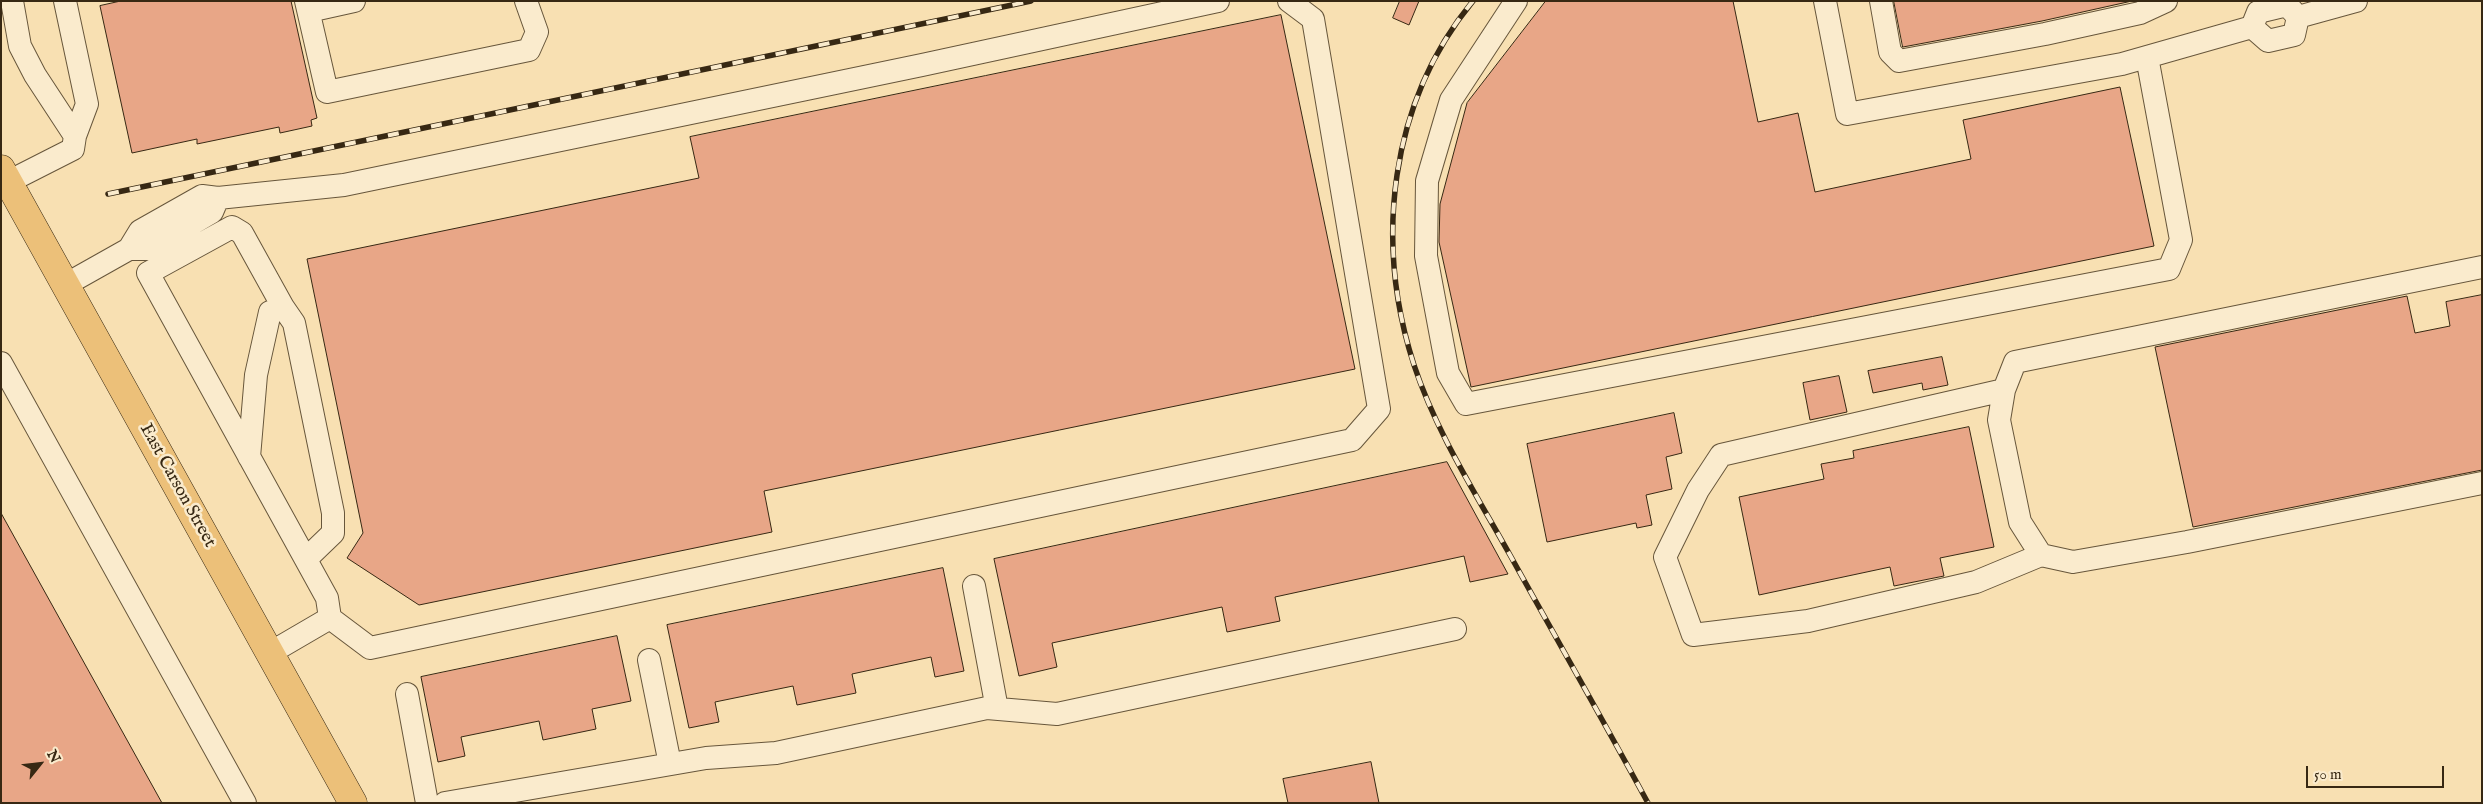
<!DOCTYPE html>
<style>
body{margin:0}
#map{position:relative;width:2483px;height:804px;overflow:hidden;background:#f8e0b2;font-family:"IM FELL English",serif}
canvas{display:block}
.frame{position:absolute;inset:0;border:2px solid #372813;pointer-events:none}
.north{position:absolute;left:15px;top:739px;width:50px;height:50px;-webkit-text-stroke:4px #faebcd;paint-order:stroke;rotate:61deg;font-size:14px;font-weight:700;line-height:20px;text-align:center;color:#372813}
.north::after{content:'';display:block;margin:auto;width:18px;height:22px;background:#372813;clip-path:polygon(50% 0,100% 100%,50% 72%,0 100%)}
.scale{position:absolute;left:2306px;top:766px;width:138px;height:22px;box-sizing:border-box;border:2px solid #372813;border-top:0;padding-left:6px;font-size:15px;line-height:18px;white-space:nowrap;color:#372813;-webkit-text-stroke:4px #faebcd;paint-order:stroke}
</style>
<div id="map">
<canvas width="2483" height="804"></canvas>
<div class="frame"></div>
<div class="north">N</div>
<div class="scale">50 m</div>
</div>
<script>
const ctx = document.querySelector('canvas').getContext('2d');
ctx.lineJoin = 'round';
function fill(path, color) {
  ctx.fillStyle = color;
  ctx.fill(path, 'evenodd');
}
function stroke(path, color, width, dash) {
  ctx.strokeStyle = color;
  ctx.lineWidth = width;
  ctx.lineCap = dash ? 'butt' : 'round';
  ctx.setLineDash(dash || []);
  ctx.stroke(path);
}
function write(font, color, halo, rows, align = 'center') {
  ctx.font = font + ' "IM FELL English",serif';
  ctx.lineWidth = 5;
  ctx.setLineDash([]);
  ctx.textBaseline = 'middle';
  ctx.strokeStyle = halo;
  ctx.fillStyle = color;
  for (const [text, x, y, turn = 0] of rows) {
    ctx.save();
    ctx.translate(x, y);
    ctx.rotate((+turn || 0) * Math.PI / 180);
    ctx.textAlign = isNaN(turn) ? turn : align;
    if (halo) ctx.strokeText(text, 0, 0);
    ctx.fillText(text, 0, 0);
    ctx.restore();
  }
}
const building = new Path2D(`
 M 121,1 L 291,1 L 317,118 L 311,120 L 312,126 L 280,133 L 279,127 L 197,144 L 197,139 L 132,153 L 100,6 Z
 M 1400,1 L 1419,1 L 1409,25 L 1393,18 Z
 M 1546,1 L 1733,1 L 1758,122 L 1798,113 L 1815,192 L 1971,159 L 1963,120 L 2120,87 L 2154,246 L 1471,387 L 1439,242 L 1440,204 L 1467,103 Z
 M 1894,1 L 2132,1 L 2042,21 L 1903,47 Z
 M 1281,15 L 1355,369 L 764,491 L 772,532 L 419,605 L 347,558 L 363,533 L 307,259 L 699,178 L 690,137 Z
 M 2482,295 L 2482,470 L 2193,527 L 2155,347 L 2407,296 L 2415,333 L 2450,326 L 2446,302 Z
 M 1942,357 L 1948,385 L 1923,390 L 1922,383 L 1873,393 L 1868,371 Z
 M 1839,376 L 1847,412 L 1810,420 L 1803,383 Z
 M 1674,413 L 1682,453 L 1666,457 L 1672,489 L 1646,495 L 1652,525 L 1637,528 L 1636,523 L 1547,542 L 1527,444 Z
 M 1969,427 L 1994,547 L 1940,558 L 1944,576 L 1894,586 L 1890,567 L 1759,595 L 1739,497 L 1824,479 L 1821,464 L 1854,458 L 1853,451 Z
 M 1447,462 L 1508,574 L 1470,582 L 1464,556 L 1275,597 L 1280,621 L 1227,632 L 1222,607 L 1052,643 L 1057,667 L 1019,676 L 994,559 Z
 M 1,513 L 162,803 L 1,803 Z
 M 943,568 L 964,671 L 935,677 L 931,657 L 852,674 L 856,693 L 797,705 L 793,686 L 715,702 L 719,722 L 689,728 L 667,625 Z
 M 617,636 L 631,701 L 592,709 L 596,729 L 543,740 L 539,721 L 461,737 L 465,756 L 438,762 L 421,677 Z
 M 1371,762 L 1379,803 L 1288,803 L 1283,779 Z`);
fill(building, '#e8a687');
stroke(building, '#372813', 1);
const minor = new Path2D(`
 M 65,1 L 87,104 L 75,136
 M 306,1 L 327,92 L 529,50 L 537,32 L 526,1
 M 1516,1 L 1451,100 L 1427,181 L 1426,256 L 1448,373 L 1466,404 L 2169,269 L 2181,240 L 2147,57
 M 1825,1 L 1847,114 L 2122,64 L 2252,27
 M 1881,1 L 1890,52 L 1899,61 L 2045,34 L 2140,13 L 2166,1
 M 2287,5 L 2298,17 L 2294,35 L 2268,41 L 2252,27 L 2258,12 Z
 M 309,11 L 354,1
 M 2298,17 L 2356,1
 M 8,182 L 73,149 L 75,136 L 35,75 L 20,46 L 12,1
 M 129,249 L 140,231 L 202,196 L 218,198 L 344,185 L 922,65 L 1218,1
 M 2482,267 L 2015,362 L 2004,390 L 1999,420 L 2020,522 L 2041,555 L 2073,562 L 2187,542 L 2482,483
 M 65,285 L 129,249 L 149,249 L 212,212 L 218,198
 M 283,307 L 242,233 L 232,227 L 148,273 L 327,598 L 330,618 L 370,648 L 1352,440 L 1379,409 L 1313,19 L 1289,1
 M 1,363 L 245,803
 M 2004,390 L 1721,455 L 1698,490 L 1665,557 L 1693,635 L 1808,621 L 1976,582 L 2041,555
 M 249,457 L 256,375 L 270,312 L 283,307 L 294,323 L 333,513 L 333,533 L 306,559
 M 974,586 L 997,709
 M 270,653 L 330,618
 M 649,660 L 670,764
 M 407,694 L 427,803
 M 445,803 L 706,758 L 776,753 L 987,708 L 1057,714 L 1455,629`);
const major = new Path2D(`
 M 1,169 L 353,803`);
stroke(minor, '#67563b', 24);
stroke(major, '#372813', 29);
stroke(minor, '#faebcd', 22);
stroke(major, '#ecc079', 28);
const rail = new Path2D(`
 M 1473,1 C 1389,103 1374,242 1414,365 C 1436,432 1476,494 1510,555 C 1556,638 1603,720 1648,803
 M 108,194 L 1031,1`);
stroke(rail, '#372813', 5.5);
stroke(rail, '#faebcd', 4, [11]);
write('18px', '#372813', '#faebcd', [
 ["East Carson Street",177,486,61]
]);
</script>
